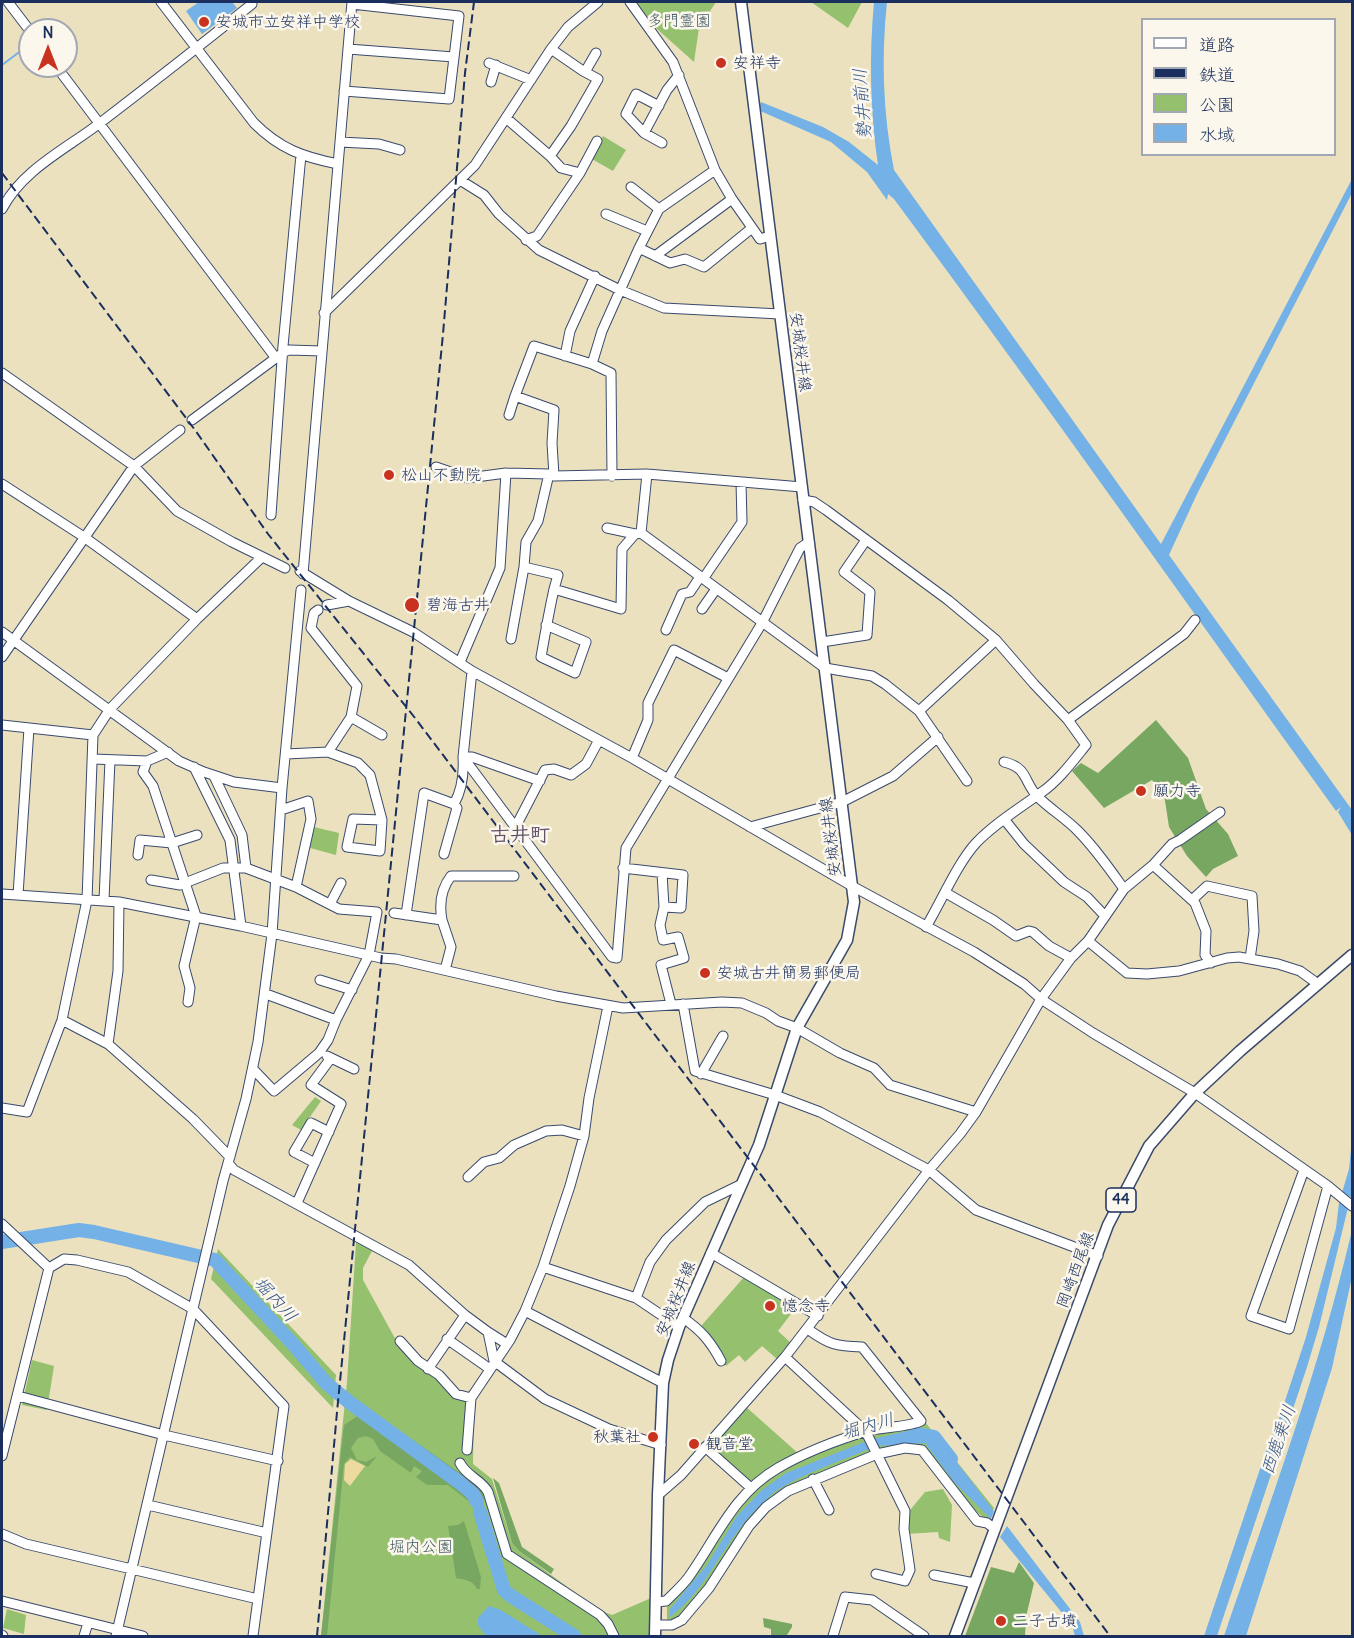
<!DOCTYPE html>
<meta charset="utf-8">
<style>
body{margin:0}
#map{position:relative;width:1354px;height:1638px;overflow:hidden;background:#ebe1bf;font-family:Delius,"Klee One",sans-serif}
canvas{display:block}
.frame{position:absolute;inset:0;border:3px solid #1b2f5e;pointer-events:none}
.legend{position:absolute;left:1141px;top:18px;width:195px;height:138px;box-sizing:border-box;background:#fbf7ec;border:2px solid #a1a7b3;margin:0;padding:8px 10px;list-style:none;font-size:18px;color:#1b2f5e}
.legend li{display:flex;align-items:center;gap:12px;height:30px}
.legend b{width:30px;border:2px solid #a1a7b3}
.north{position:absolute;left:18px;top:18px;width:60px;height:60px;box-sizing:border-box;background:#fbf7ec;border:2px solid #a1a7b3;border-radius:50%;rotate:0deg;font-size:16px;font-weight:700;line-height:24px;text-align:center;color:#1b2f5e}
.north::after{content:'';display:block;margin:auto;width:21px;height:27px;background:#c8321e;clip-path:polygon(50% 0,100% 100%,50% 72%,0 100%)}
</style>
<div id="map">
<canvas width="1354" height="1638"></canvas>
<div class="frame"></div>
<ul class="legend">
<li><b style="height:8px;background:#fff"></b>道路</li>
<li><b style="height:8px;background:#1b2f5e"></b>鉄道</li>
<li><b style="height:16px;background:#95c16f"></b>公園</li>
<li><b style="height:16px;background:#73b1e6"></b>水域</li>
</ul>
<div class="north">N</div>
</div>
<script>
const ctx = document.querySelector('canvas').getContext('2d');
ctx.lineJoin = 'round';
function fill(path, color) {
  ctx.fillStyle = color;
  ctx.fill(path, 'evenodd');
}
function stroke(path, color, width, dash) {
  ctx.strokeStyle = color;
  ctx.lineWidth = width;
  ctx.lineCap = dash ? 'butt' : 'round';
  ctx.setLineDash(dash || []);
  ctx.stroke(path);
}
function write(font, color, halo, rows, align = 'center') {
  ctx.font = font + ' Delius,"Klee One",sans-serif';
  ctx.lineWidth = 5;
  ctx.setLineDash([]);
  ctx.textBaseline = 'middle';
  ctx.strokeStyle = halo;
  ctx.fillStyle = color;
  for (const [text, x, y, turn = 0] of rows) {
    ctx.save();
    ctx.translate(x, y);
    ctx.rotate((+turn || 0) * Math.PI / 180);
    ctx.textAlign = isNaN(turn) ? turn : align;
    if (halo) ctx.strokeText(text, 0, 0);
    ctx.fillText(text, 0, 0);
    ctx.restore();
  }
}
fill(new Path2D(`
 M 636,2 L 716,2 L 699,28 L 694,62 L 647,20 Z
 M 811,2 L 862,2 L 848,28 Z
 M 603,136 L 626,150 L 613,171 L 590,158 Z
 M 314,827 L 339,833 L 336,855 L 310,848 Z
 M 315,1097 L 321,1101 L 301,1130 L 292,1125 Z
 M 356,1243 L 363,1244 L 372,1251 L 363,1268 L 363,1280 L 397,1342 L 474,1402 L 473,1464 L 492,1479 L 512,1543 L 519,1551 L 597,1609 L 612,1615 L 651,1598 L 649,1636 L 321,1636 L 347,1382 Z
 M 218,1249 L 336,1375 L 333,1408 L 211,1279 Z
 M 745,1276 L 797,1306 L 778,1331 L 791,1343 L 777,1359 L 762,1346 L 745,1362 L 739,1355 L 726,1366 L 717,1344 L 701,1326 Z
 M 32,1360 L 54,1366 L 47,1410 L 22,1405 Z
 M 745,1406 L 799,1454 L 752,1482 L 748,1482 L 708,1445 Z
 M 925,1422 L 994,1508 L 988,1521 L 972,1508 L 912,1445 L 782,1490 L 690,1605 L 676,1619 L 667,1620 L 667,1606 L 691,1579 L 741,1504 L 771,1476 L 805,1458 L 862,1437 L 900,1429 L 917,1428 Z
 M 943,1489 L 952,1505 L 950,1542 L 939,1538 L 938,1532 L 906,1534 L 906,1515 L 925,1492 Z
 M 7,1609 L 26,1615 L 24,1634 L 3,1628 Z`), '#95c16f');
fill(new Path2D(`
 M 1156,720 L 1188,758 L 1206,809 L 1228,834 L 1238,856 L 1213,869 L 1206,877 L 1187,856 L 1169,827 L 1164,794 L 1152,780 L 1104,808 L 1072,771 L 1081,763 L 1098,773 Z
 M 368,1409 L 476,1484 L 481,1489 L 484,1499 L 471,1503 L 448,1485 L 427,1485 L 416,1477 L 422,1471 L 414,1466 L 411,1473 L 380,1451 L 373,1439 L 366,1436 L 358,1438 L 351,1448 L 357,1460 L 366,1462 L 377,1456 L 368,1467 L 350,1457 L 344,1464 L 327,1636 L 321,1636 L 344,1425 Z
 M 493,1478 L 499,1483 L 522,1547 L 554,1569 L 551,1574 L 519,1551 L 512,1543 Z
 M 464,1521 L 481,1577 L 480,1589 L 477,1589 C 473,1580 465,1580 456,1578 L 448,1526 L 458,1525 Z
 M 1019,1562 L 1034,1583 L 1026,1617 L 1025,1636 L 965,1636 L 991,1567 L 1014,1573 Z
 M 763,1618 L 792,1624 L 792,1627 L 787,1635 L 789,1636 L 771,1636 L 771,1629 L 764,1627 Z`), '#78a762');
fill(new Path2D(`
 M 351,1459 L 365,1466 L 350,1486 L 344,1480 L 345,1464 Z`), '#eeda9e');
fill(new Path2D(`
 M 199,2 L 232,2 L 237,8 L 202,34 L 186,11 Z
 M 874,2 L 887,2 C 881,58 883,114 894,170 L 1161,544 L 1352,179 L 1352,193 L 1197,494 L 1169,555 L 1352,810 L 1352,835 L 1338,812 L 1341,807 L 1336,811 C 1189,607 1044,401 894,199 L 888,194 L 887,200 L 867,172 L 831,142 L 758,110 L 761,102 L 823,127 L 849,142 L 878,165 C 870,111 869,56 874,2 Z
 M 1352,1140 L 1352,1191 L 1319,1327 L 1307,1367 L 1217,1636 L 1204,1636 L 1265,1454 L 1280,1416 L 1306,1337 L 1336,1228 L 1339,1203 L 1349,1169 Z
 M 1352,1230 L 1352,1277 L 1332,1368 L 1246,1636 L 1224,1636 C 1270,1502 1320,1368 1352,1230 Z
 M 907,1431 C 914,1431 924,1430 930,1435 C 949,1448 978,1491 994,1511 L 991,1519 L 955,1483 L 925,1443 L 877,1446 L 873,1439 Z
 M 864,1442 L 869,1449 C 838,1462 804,1473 776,1491 C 765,1499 746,1519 738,1531 C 715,1561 701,1594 670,1617 L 670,1609 L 707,1565 L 737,1516 L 762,1490 L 786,1473 Z
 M 1007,1526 L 1080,1622 L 1084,1636 L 1075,1636 L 1072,1625 L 1000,1537 Z
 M 489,1606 L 501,1610 L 542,1636 L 486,1636 L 478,1625 L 478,1618 Z`), '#73b1e6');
stroke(new Path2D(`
 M 2,65 L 30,44`), '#73b1e6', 2);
stroke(new Path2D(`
 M 2,1242 L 79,1230 L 94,1232 L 215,1260 L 293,1344 L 326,1383 L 349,1402 L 460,1483 L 473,1494 L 477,1502
 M 915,1434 L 934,1437 L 951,1459
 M 480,1512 L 504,1590 L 511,1596 L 574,1636`), '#73b1e6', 14);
const minor = new Path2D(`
 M 8,2 L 30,31
 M 161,2 L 254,123 C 280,149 303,157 338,164
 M 630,2 L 673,62 L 715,170 L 732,199 L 760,239 L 770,236
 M 348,49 L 454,57
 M 489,63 L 531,80
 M 56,66 L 275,357
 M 585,72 L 596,53
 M 491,82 L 496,65
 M 344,91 L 449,99 L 459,16 L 352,4
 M 659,106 L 636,94 L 626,114 L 644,133 L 662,143
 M 506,118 L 550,156 L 571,126 L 598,79 L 583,71 L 551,49
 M 644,133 L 667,90 L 679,75
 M 340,142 L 379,144 L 400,150
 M 580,173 L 597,141
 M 460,180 L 484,195 L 499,214 L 539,250 L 620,290 L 664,308 L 780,314
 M 631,187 L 659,209
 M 2,209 C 22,170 66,149 100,123 C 151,84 202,44 252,4 L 250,2
 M 606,214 L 647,231
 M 526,240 L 537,236 L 580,173 L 561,168 L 550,156
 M 639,248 L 670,263 L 685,259 L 704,267 L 752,228
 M 655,256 L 732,199
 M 324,313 L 475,165 L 551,49 L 568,27 L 598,2
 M 565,356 L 570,331 L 595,276
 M 2,373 L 134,466 L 177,511 L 232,542 L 285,568
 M 509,415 L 515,396
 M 192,420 L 284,352 L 289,350 L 322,351
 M 436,467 L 468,478 L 506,473 L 549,474 L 554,476 L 647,474 L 802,487
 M 647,474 L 641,533 L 825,668 L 872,676 L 885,684 L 919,711 L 967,781
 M 554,476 L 552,443 L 554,410 L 515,396 L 534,346 L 592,364
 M 612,476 L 611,373 L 592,364 L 602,331 L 639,248 L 659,209 L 715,170
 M 2,484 L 84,537 L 197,619
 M 803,500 L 814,502 L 826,510 L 948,600 L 996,640 L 1034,684 L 1068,720 L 1086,745 C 1073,761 1059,780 1042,792 C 1020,808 995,823 976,843 C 957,864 941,902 926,927
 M 271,515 L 283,346 L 301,155
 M 607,528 L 635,534
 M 524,567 L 558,575 L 554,589
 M 300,571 L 349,601 L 413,632 L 472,671 L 632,758 L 852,886 L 974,952 L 1024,984 L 1041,999 L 1093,1033 L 1195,1093 L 1328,1186 L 1352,1206
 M 303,574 L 352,2
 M 703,579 L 742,522 L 741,482
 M 327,605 L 349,601
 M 702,609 L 716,589
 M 546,625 L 586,642 L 575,673 L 541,657 C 545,634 549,612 554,589 L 621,609 L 622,549 L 635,534 L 641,533
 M 666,630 L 682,594 L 690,592 L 700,577
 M 2,632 L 179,761 L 204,772 L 234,782 L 282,788
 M 511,639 L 524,567 L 526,542 L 538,521 L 549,474
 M 822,642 L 867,635 L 870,592 L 844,572 L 866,540
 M 2,657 L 134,466 L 180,430
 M 460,662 L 500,568 L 506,473
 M 472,671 L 463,757 L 612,957 L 617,958 L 626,848 L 762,623 L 800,548 L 809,542
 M 919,711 L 996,640
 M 351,717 L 382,735
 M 1068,720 L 1184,634 L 1195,620
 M 2,725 L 93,735
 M 328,752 L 358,763 L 370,775 L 382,820 L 380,851 L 347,847 L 353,819 L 382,820
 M 286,754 L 328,752 L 351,717 L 357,686 L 311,628 L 314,613 L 318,610
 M 632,758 L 648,720 L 648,703 L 674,650 L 728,678
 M 93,759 L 147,761 L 168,752
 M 147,761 L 143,772 L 153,786 L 196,916 L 184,966 L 190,988 L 188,1002
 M 194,767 L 230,840 L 241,926
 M 214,776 L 242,835 L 246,868
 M 454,804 C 462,790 464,773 463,757 L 472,757 L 540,781
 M 281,810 L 308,801 L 311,819 L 296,887
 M 1004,819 L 1024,844 L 1064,882 L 1087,897 L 1105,916
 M 516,826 L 545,770 L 554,769 L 571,775 L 586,764 L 599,740
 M 750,827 L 842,802 L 893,776 L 938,737
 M 138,855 L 140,840 L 172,843 L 197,835
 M 1153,865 L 1195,903 L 1206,931 L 1205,955 L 1211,963
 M 623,868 L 683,875 L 681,908 L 664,907
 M 662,873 L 664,907 L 660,925 L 663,940 L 678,937 L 684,958 L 661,965 L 671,1004
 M 151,880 L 180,885 L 223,868 L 246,868 L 296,887 L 339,909 L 377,912 L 369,955 L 336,1020 L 328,1040 L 319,1053 L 274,1091 L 253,1069
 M 1124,889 L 1153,865 L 1172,844 L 1180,840 L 1220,812
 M 946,893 L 993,920 L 1016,936 L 1029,931 L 1033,932 L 1049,946 L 1071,958
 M 2,894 L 119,902 L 241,926 L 381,958 L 396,959 L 556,996 L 623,1008 L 722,1002 L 742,1003 L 766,1013 L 778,1021 L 797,1028 L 840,1053 L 874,1068 L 890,1085 L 976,1112
 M 18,895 L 29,728
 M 104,900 L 110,760
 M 1192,900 L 1207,886 L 1252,896 L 1254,931 L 1250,959
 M 330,904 L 341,883
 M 394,913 L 442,920 L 451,947 L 445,970
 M 406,915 L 424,793 L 454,804 L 457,808 L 444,854
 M 442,920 C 439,904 441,889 451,876 L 514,876
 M 1088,941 L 1127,973 L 1147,974 L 1179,971 L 1227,958 L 1239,957 L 1278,964 L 1300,971 L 1318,984
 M 320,980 L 352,990
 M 266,994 L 336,1020
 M 683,1004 L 695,1071 L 775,1095 L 820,1112 L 929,1170 L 976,1210 L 1098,1256
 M 62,1020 L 108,1044 L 193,1119 L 230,1157
 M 108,1044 L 118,971 L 119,902
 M 327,1056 L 354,1069
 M 701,1074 L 723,1036
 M 2,1108 L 27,1112 L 62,1020 L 87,900 L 93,735 L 110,709 L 197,619 L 262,557
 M 228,1163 L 234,1170 L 409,1265 L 465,1315 L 488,1332 L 494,1361 L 545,1399 L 609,1429 L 661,1445
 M 315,1163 L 294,1152 L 311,1123 L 329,1132
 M 1304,1170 L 1251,1316 L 1289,1329 L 1328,1186
 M 468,1177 L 484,1162 L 499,1158 L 514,1145 L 546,1131 L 562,1130 L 584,1136
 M 297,1203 L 341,1104 L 311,1085 L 331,1058
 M 2,1224 L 49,1268
 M 711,1253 L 818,1316
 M 543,1267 L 636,1298 L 679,1327
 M 636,1298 L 650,1262 L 666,1240 L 705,1202 L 742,1184
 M 525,1311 L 663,1383
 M 683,1318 C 701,1330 711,1342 721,1361
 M 488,1332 L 507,1344
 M 447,1339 L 490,1369
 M 400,1341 L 418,1361 L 439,1375 L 456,1394 L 471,1398
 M 785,1357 L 866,1432 L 905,1511 L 904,1529 L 910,1570 L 905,1581 L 876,1574
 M 428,1369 L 465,1315
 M 18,1396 L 164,1435 L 278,1461
 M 705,1447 L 751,1488
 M 467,1450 L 471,1398 L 510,1340 L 525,1311 L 543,1267 L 570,1186 L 584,1136 L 589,1098 L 608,1006
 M 2,1456 L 49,1268 L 64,1259 L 77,1260 L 128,1272 L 193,1309 L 284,1406 L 253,1636
 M 460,1463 C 466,1476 482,1480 488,1492 L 507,1554 L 600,1615 L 608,1624 L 614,1636
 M 813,1479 L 829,1510
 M 658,1495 L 681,1475 L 785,1357 L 929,1170 L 960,1134 L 976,1112 L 1041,999 L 1071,958 L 1088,941 L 1124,889 C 1109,868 1095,848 1077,830 C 1065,818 1050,809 1038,797 C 1023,782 1029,768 1004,762
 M 148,1505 L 267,1533
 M 2,1534 L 26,1544 L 258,1599
 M 934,1575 L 974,1583
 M 2,1601 L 143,1636
 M 656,1602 L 666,1601 C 673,1594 682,1586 688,1578 C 716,1539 733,1494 778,1468 C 804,1453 837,1440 867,1431 C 882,1427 910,1427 921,1421 L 862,1347 C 836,1346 830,1345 809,1330
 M 656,1625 L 672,1625 L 682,1620 L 709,1588 L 749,1526 L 766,1507 L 788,1491 L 877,1454 L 905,1448 L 922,1450 L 977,1521 L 987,1523 L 995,1529
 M 2,1635 L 3,1636
 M 84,1636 L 88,1623
 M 116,1636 L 223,1181 L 246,1099 L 258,1042 L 272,934 L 282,788 L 301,590
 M 833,1636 L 845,1597 L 872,1600 L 924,1636`);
const major = new Path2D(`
 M 655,1636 L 658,1495 L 663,1383 L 668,1360 L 679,1327 L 759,1145 L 797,1028 L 847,940 L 854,902 L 741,2
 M 955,1636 L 1108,1225 L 1149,1146 L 1195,1093 L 1240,1051 L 1352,955`);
stroke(minor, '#3a4a6d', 11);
stroke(major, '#3a4a6d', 13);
stroke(minor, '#fff', 9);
stroke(major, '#fff', 10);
stroke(new Path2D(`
 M 2,173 L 195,430 L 268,534 L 415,718 L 1110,1636
 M 317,1636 L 337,1412 L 443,334 L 465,73 L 474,2`), '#1b2f5e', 2, [9, 4.5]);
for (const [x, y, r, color] of [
 [204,22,6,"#c8321e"],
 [721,63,6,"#c8321e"],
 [389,475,6,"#c8321e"],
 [412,605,8,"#c8321e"],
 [1141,791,6,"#c8321e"],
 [705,973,6,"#c8321e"],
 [770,1306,6,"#c8321e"],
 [653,1437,6,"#c8321e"],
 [694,1444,6,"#c8321e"],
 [1001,1621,6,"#c8321e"]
]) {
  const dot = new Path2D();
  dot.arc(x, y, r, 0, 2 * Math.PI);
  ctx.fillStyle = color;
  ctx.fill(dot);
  stroke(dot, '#fbf7ec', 2);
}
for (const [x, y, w] of [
 [1121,1200,30]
]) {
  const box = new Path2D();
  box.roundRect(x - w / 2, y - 12, w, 24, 4.5);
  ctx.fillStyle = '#fbf7ec';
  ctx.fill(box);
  stroke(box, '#1b2f5e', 1.5);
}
write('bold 15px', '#1b2f5e', null, [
 ["44",1121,1200]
]);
write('16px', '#405b63', '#fbf7ec', [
 ["多門霊園",679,21],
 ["堀内公園",421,1547]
]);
write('16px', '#1b2f5e', '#fbf7ec', [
 ["安城市立安祥中学校",216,22],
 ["安祥寺",733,63],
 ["松山不動院",401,475],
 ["碧海古井",426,605],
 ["願力寺",1153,791],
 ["安城古井簡易郵便局",717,973],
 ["憶念寺",782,1306],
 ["秋葉社",641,1437,"right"],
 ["観音堂",706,1444],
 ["二子古墳",1013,1621]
], 'left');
write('16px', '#1b2f5e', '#fbf7ec', [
 ["安城桜井線",800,352,83],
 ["安城桜井線",831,837,-97],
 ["岡崎西尾線",1076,1270,-70],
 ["安城桜井線",676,1299,-68]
]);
write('italic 18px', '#355687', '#fbf7ec', [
 ["勢井前川",863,104,-94],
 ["堀内川",275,1300,48],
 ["堀内川",868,1427,-16],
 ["西鹿乗川",1279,1440,-71]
]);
write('bold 20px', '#615169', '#fbf7ec', [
 ["古井町",520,835]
]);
</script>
